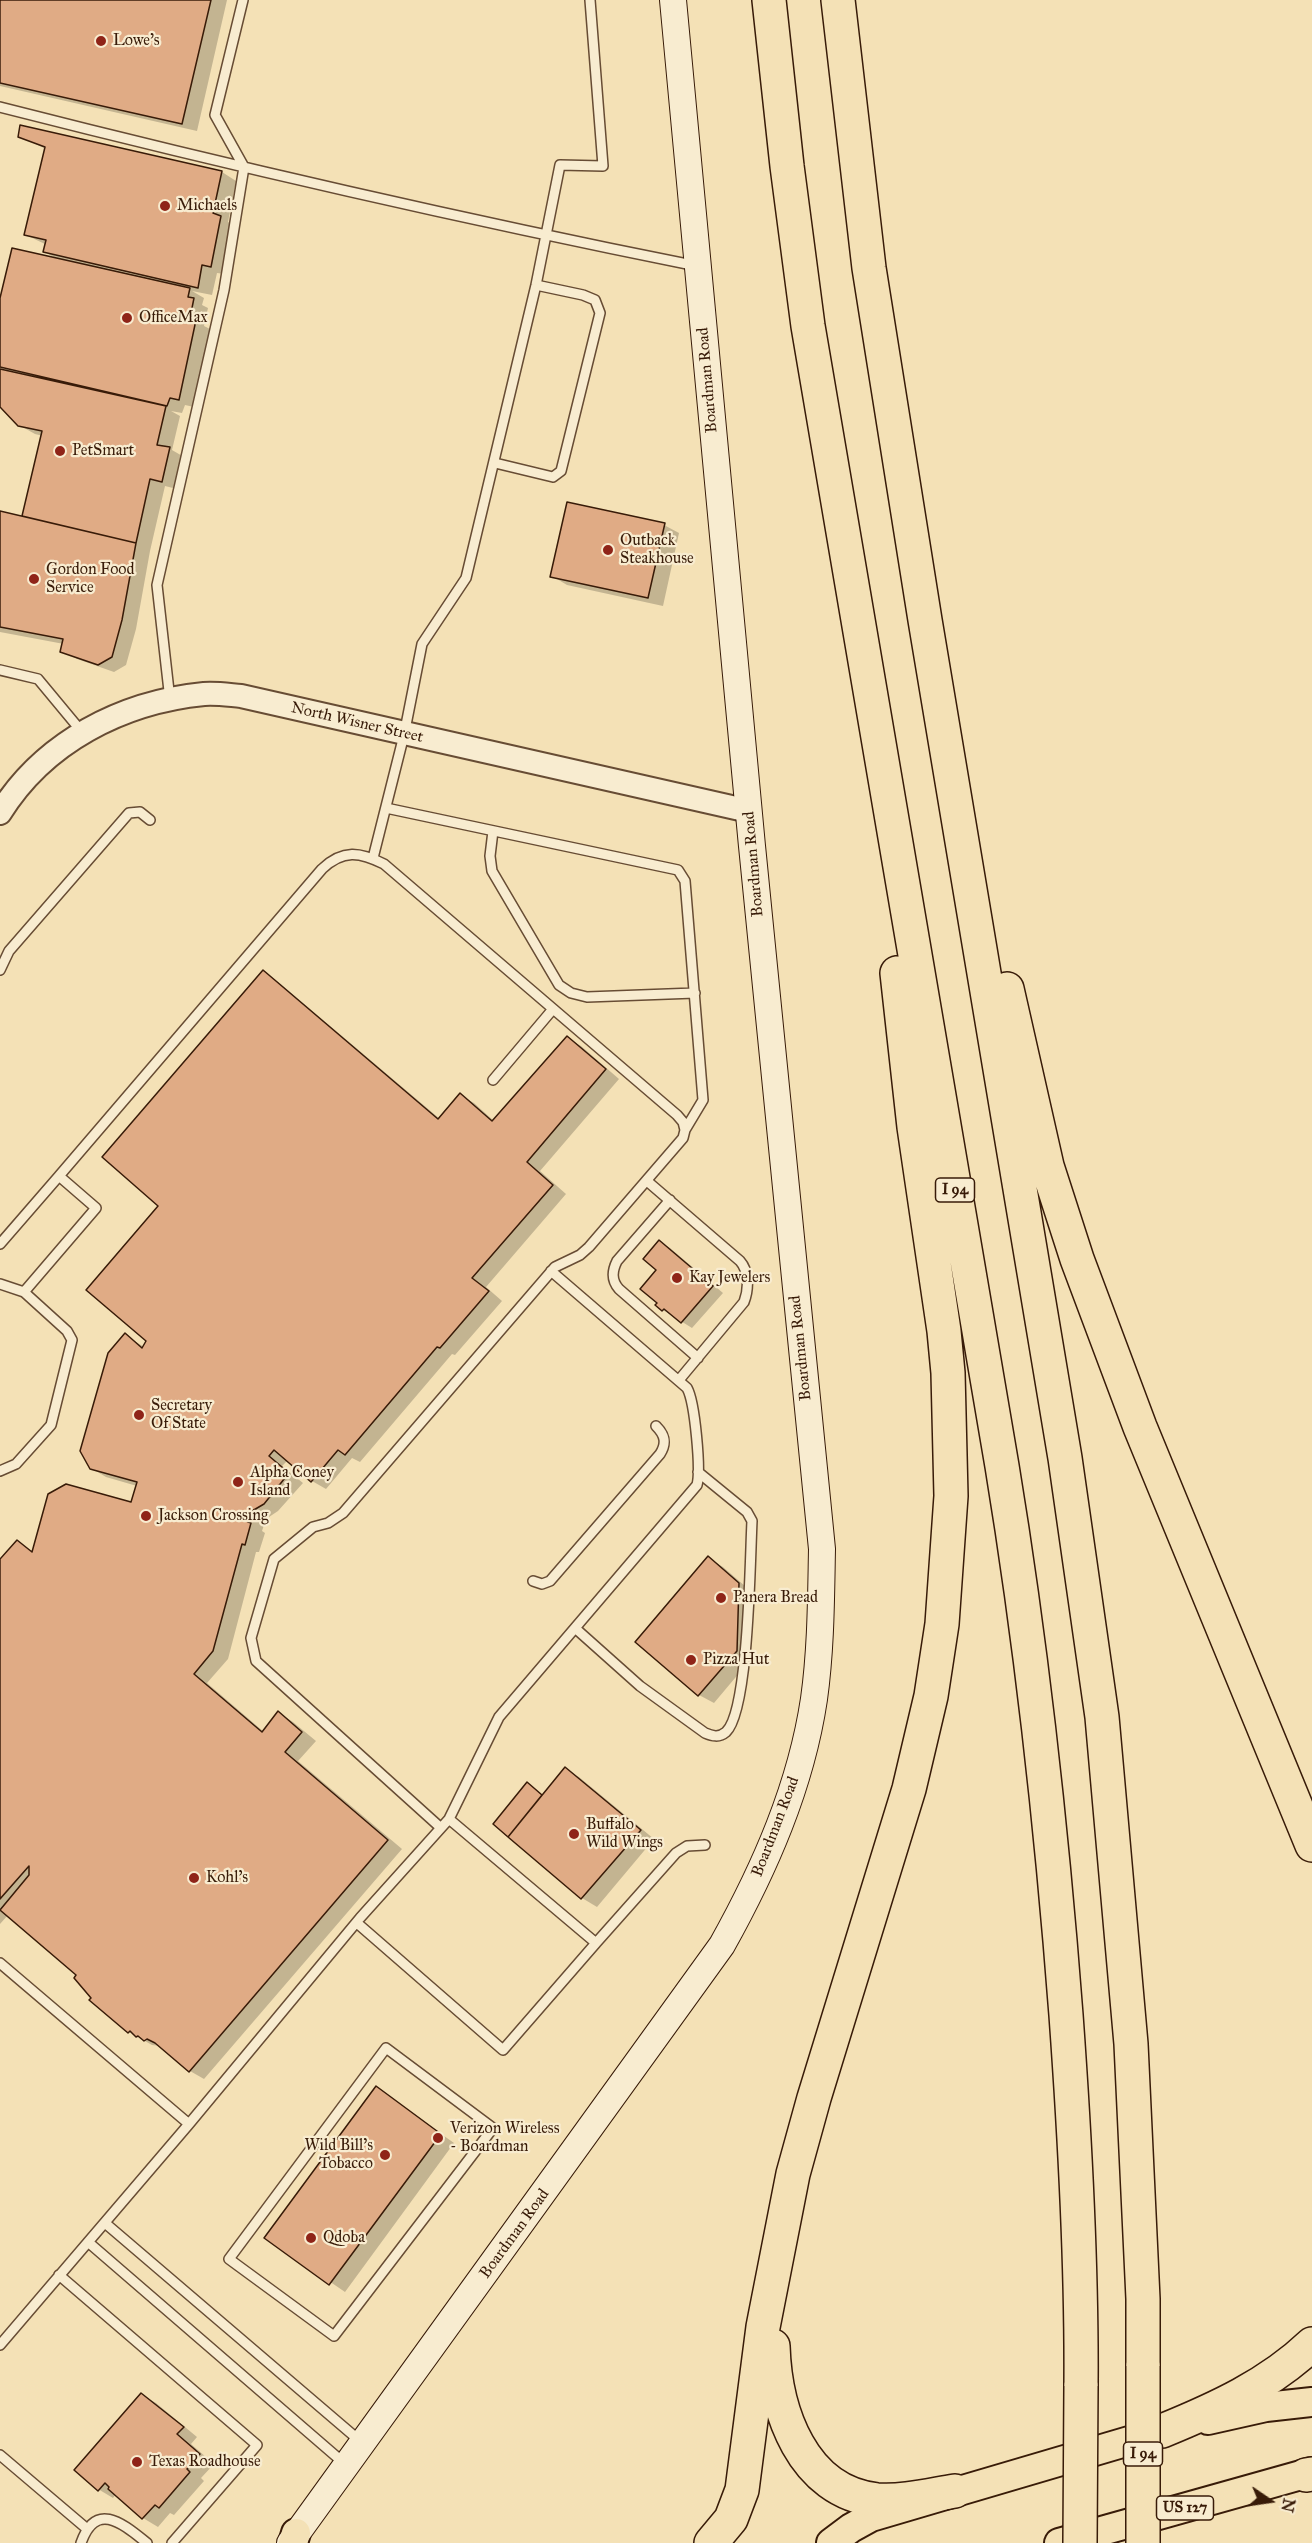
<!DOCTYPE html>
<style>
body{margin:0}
#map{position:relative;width:1312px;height:2543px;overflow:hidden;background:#f4e1b6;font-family:"IM FELL Great Primer",serif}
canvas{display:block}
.north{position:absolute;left:1240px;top:2471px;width:60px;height:60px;-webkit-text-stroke:4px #f8ecd0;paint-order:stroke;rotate:103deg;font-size:16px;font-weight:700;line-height:24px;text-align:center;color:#381b08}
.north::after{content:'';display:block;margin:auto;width:21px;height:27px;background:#381b08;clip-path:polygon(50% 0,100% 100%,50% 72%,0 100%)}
</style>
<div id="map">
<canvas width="1312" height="2543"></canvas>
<div class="north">N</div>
</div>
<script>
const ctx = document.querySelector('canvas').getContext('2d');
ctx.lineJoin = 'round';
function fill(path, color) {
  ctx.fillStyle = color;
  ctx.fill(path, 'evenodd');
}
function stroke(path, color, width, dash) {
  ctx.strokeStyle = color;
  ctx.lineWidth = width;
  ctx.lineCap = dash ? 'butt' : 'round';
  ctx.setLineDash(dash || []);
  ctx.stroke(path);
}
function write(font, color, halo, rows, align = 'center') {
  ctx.font = font + ' "IM FELL Great Primer",serif';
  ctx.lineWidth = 4.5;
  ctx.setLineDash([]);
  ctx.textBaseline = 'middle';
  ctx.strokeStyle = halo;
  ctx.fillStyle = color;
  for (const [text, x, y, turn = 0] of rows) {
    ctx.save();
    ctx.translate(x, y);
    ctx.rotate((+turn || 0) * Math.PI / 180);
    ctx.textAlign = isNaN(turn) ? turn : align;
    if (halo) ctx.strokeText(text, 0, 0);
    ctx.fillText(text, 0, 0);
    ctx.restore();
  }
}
fill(new Path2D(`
 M 0,0 L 227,0 L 197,131 L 0,86 Z
 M 22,127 L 222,172 L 236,181 L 228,222 L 235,226 L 225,274 L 217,273 L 212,295 L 192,291 L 204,298 L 202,305 L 208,308 L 204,326 L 210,329 L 194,407 L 185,405 L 182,413 L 171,411 L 180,416 L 172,450 L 184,457 L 177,489 L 165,486 L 150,551 L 136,629 L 126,665 L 114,672 L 77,659 L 62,651 L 64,644 L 0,632 L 0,512 L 23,518 L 43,436 L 35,434 L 19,425 L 0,405 L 0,304 L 57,259 L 45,252 L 47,245 L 26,235 L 46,149 L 19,136 Z
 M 664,525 L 679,533 L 663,606 L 567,585 L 552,576 Z
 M 263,972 L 277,981 L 440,1119 L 460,1095 L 474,1103 L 494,1121 L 567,1038 L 581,1046 L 619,1079 L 540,1171 L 566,1194 L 486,1287 L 502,1301 L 455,1355 L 452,1354 L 360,1462 L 352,1458 L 326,1489 L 312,1481 L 288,1460 L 282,1466 L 303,1483 L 278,1511 L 266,1519 L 262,1531 L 265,1533 L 259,1552 L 256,1552 L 228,1659 L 207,1683 L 264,1732 L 279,1713 L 293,1722 L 316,1741 L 298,1761 L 402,1849 L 204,2079 L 190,2071 L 161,2046 L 152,2045 L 129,2032 L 91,2000 L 93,1998 L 78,1975 L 8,1915 L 0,1924 L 0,1561 L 17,1542 L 34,1552 L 132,1504 L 137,1486 L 106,1477 L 91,1468 L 125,1335 L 144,1347 L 148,1341 L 160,1206 Z
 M 659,1242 L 670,1248 L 723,1293 L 692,1328 L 663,1310 L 659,1270 Z
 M 708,1558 L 723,1567 L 753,1593 L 751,1659 L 714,1703 L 699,1695 L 637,1642 Z
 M 565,1769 L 579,1777 L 654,1839 L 597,1907 L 582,1898 L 495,1824 L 528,1784 L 543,1796 Z
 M 376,2088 L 454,2143 L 345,2292 L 266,2238 Z
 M 142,2395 L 156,2403 L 197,2437 L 191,2444 L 214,2464 L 201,2478 L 204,2481 L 174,2515 L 170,2513 L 158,2527 L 143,2518 L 116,2494 L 113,2498 L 98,2489 Z`), '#0003');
const building = new Path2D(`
 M 0,0 L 211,0 L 182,124 L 0,83 Z
 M 20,125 L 222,171 L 213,213 L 221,216 L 211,267 L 202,265 L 198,288 L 43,252 L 46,240 L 24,235 L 45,147 L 18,137 Z
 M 12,248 L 190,288 L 188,297 L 194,298 L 190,318 L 196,320 L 179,400 L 170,398 L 167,406 L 0,367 L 0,298 Z
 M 0,369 L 166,406 L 157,445 L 170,447 L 162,482 L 150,479 L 136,543 L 22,516 L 42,431 L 18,426 L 0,407 Z
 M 567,502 L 665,523 L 648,598 L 550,577 Z
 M 0,511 L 136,543 L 122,620 L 112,657 L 98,665 L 60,652 L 63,639 L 0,627 Z
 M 263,970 L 438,1119 L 460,1093 L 492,1121 L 567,1036 L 606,1069 L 527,1162 L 553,1185 L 472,1278 L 489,1291 L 440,1348 L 437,1347 L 345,1455 L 338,1450 L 311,1482 L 274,1450 L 269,1456 L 289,1473 L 264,1504 L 252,1511 L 248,1522 L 251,1523 L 245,1545 L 242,1544 L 213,1651 L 194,1674 L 262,1732 L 278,1711 L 302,1732 L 285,1752 L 388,1840 L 189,2072 L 155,2043 L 147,2039 L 144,2041 L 138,2036 L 136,2037 L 130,2031 L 128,2033 L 89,2000 L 91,1998 L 74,1978 L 76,1975 L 0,1910 L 29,1875 L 29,1866 L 0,1899 L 0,1559 L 17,1540 L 32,1552 L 48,1494 L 66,1484 L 131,1502 L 137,1482 L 90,1469 L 80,1451 L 108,1353 L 125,1333 L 142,1348 L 146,1341 L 86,1290 L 158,1206 L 102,1157 Z
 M 659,1240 L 713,1286 L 681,1323 L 664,1309 L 662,1311 L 655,1305 L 657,1303 L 640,1289 L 656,1270 L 643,1259 Z
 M 708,1556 L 739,1583 L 737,1651 L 698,1696 L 635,1642 Z
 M 565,1767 L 641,1830 L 581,1899 L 508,1837 Z
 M 527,1782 L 542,1795 L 508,1837 L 493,1824 Z
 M 376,2086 L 441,2134 L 329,2285 L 264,2238 Z
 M 141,2393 L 184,2427 L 177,2434 L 200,2454 L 187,2469 L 190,2472 L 159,2508 L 155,2505 L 142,2519 L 108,2489 L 109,2487 L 105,2483 L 98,2491 L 74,2470 Z`);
fill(building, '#e0ab85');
stroke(building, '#381b08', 1.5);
const service = new Path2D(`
 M 0,107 C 231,166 463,219 697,266
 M 495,463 L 553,477 L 561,471 L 600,313 L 595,300 L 583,295 L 536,285
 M 0,670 L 38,679 L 82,732
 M 170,700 L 157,585 L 224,290 L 244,167 L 215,115 L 243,0
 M 386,808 L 678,870 L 685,881 L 703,1100 L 685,1130 L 683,1138 L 589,1247 L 580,1255 L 555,1267 L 343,1513 L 328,1523 L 313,1527 L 274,1559 L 251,1638 L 256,1661 L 441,1828
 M 493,831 L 490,856 L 492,871 L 559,985 L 571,993 L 587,997 L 695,993
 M 373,858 L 404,735 L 422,644 L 466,578 L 536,285 L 560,165 L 603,166 L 590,0
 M 0,970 L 9,951 L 129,813 L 140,812 L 150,820
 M 493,1080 L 553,1009
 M 647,1181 L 740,1261 C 749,1271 749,1289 744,1302 L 679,1380
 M 670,1200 L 617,1261 C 612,1271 611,1280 619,1289 L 698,1358
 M 0,1244 L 59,1176
 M 0,1284 L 24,1292 L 67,1331 L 72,1340 L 51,1425 L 16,1464 L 0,1471
 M 24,1292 L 96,1208 L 59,1176 L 322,869 C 343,849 360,852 384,864 L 677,1115 L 683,1122 L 685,1130
 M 533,1581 L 542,1584 L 550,1581 L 660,1454 C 667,1443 665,1435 656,1426
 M 575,1628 L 640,1686 L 705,1733 C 712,1736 719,1738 726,1732 C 749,1711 750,1558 752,1521 L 747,1512 L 698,1472
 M 449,1819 L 596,1943 L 676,1853 L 687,1846 L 705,1845
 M 357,1923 L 503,2050 L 596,1943
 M 0,1963 L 189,2124
 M 386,2048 L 493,2128 L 334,2336 L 229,2259 Z
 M 105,2223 L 360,2441
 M 88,2242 L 345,2464
 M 59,2275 L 257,2445 L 172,2543
 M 0,2345 L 189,2124 L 360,1918 L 449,1819 L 499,1717 L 697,1485 C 701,1470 695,1402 687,1388 L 551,1271
 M 0,2455 L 86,2528
 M 81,2543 C 96,2500 123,2524 147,2543`);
const tertiary = new Path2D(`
 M 0,813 C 44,742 122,702 204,694 C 216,693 229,695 241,696 L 749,811`);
const secondary = new Path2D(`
 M 290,2543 L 722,1945 C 765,1868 801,1786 814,1699 C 821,1649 821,1599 822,1549 L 752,846 L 673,0`);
const primary = new Path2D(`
 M 1208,2420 L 1266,2407 L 1312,2402
 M 293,2543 L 296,2533
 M 831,2543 L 851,2528 L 871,2517 L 1163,2431
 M 1059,2543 L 1312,2472`);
const motorway = new Path2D(`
 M 769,0 L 787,166 L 808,326 L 1002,1466 C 1032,1648 1052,1831 1066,2015 C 1075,2139 1082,2262 1081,2386
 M 838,0 L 869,268 L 925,620 L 1065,1458 L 1102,1717 L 1131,2044 L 1143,2299 L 1143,2366
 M 1007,989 L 1047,1166 L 1077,1259 L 1140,1427 L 1312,1845
 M 773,2346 C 775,2411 802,2492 877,2500 C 902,2502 930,2495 955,2491
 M 1162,2431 C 1216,2409 1269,2385 1312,2344
 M 1306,2475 L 1312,2474
 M 711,2543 L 731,2519 L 742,2490 L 763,2327 L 793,2174 L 814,2098 L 909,1789 L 931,1696 L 942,1624 L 951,1496 L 948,1373 L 944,1331 L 914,1127 L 897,973`);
stroke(service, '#674c34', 12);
stroke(tertiary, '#674c34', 26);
stroke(secondary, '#381b08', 28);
stroke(primary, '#381b08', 32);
stroke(motorway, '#381b08', 36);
stroke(service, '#f8ecd0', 9);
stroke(tertiary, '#f8ecd0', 22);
stroke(secondary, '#f8ecd0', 26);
stroke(primary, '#f4e1b6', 28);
stroke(motorway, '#f4e1b6', 33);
const motorwayBridge = new Path2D(`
 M 1143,2366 L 1143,2543
 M 1080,2543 L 1081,2386`);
stroke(motorwayBridge, '#381b08', 36, []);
stroke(motorwayBridge, '#f4e1b6', 33);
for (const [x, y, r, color] of [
 [101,41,6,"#8f2418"],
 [165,206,6,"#8f2418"],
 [127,318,6,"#8f2418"],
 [60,451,6,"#8f2418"],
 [608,550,6,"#8f2418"],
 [34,579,6,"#8f2418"],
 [677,1278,6,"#8f2418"],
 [139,1415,6,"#8f2418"],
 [238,1482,6,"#8f2418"],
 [146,1516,6,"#8f2418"],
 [721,1598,6,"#8f2418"],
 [691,1660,6,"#8f2418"],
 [574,1834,6,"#8f2418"],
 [194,1878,6,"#8f2418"],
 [438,2138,6,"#8f2418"],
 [385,2155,6,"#8f2418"],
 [311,2238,6,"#8f2418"],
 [137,2462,6,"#8f2418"]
]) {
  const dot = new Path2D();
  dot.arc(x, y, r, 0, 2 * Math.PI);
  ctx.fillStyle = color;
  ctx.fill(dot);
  stroke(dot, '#f8ecd0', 2);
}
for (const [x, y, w] of [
 [955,1190,39],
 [1143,2454,39],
 [1185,2508,57]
]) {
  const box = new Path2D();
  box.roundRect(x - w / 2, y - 12, w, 24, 4.5);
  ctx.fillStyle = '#f8ecd0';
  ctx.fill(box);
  stroke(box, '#381b08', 1.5);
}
write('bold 15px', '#381b08', null, [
 ["I 94",955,1190],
 ["I 94",1143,2454],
 ["US 127",1185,2508]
]);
write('16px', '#381b08', '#f8ecd0', [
 ["Lowe's",113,41],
 ["Michaels",177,206],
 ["OfficeMax",139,318],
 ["PetSmart",72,451],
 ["Outback",620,541],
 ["Steakhouse",620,559],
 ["Gordon Food",46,570],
 ["Service",46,588],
 ["Kay Jewelers",689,1278],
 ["Secretary",151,1406],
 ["Of State",151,1424],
 ["Alpha Coney",250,1473],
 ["Island",250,1491],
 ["Jackson Crossing",158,1516],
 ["Panera Bread",733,1598],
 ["Pizza Hut",703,1660],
 ["Buffalo",586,1825],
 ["Wild Wings",586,1843],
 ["Kohl's",206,1878],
 ["Verizon Wireless",450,2129],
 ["- Boardman",450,2147],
 ["Wild Bill's",373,2146,"right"],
 ["Tobacco",373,2164,"right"],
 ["Qdoba",323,2238],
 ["Texas Roadhouse",149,2462]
], 'left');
write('16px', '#381b08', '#f8ecd0', [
 ["Boardman Road",708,380,-95],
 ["North Wisner Street",357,723,13],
 ["Boardman Road",754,864,-95],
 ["Boardman Road",801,1348,-96],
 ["Boardman Road",776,1827,-69],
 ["Boardman Road",515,2234,-54]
]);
</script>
